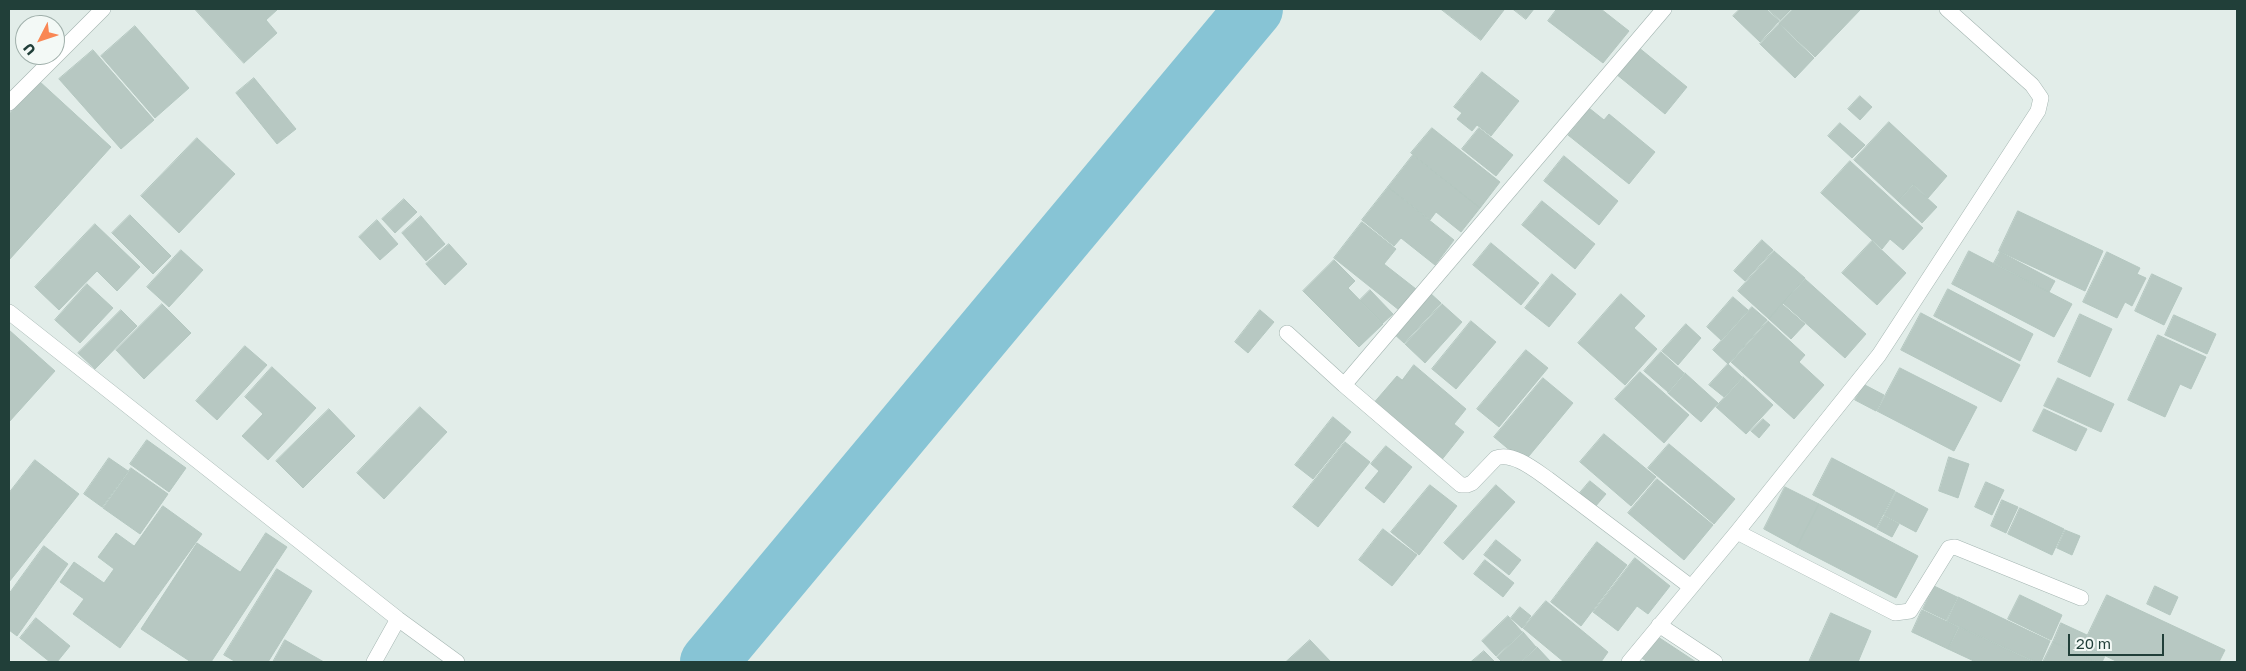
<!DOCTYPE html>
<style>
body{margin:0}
#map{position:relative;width:2246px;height:671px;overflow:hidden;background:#e2ede9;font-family:"Golos Text",sans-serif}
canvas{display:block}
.frame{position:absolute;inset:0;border:10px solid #213f39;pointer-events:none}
.north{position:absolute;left:15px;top:15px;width:50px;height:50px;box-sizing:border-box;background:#f3f9f6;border:1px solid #9fafaa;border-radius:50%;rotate:229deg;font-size:14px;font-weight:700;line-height:20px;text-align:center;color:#213f39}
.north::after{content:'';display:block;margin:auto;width:18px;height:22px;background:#f98754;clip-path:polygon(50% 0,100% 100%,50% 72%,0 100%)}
.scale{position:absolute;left:2068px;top:634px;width:96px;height:22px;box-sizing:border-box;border:2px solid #213f39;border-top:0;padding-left:6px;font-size:15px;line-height:18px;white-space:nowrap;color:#213f39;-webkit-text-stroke:4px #f3f9f6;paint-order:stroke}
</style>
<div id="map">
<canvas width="2246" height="671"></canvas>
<div class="frame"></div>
<div class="north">U</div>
<div class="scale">20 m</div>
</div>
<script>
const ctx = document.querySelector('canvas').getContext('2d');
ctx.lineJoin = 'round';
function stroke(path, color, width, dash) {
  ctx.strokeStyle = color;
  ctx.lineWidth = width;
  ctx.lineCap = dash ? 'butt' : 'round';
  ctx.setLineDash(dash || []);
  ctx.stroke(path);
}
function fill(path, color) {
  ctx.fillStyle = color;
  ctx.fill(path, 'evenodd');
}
stroke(new Path2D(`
 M 709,662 L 1254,9`), '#87c4d5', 58);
const building = new Path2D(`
 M 195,9 L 278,9 L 266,20 L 277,33 L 244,63 Z
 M 1441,9 L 1502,9 L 1504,10 L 1481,40 Z
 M 1513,9 L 1534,9 L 1526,19 Z
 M 1557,9 L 1601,9 L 1629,31 L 1603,63 L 1548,21 Z
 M 1740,9 L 1766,9 L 1779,21 L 1760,42 L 1733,16 Z
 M 1768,9 L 1791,9 L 1780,20 Z
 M 1793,9 L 1861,9 L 1815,57 L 1779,23 Z
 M 1779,24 L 1814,58 L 1795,78 L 1760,44 Z
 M 135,26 L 189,88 L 155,118 L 101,56 Z
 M 1638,47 L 1687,87 L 1665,114 L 1616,74 Z
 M 93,50 L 154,120 L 121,149 L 59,79 Z
 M 1482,72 L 1519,101 L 1491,136 L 1477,125 L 1472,131 L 1457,119 L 1462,113 L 1454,107 Z
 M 254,78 L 296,129 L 277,144 L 236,93 Z
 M 39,81 L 111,147 L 9,260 L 9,114 Z
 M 1860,96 L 1872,107 L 1860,120 L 1848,109 Z
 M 1589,108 L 1604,120 L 1609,114 L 1655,152 L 1629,184 L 1568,135 Z
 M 1889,122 L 1947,176 L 1928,198 L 1913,184 L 1898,201 L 1854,160 Z
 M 1840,123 L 1865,145 L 1852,158 L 1828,136 Z
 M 1432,128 L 1500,182 L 1480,208 L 1411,153 Z
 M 1479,128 L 1513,155 L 1496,176 L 1462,149 Z
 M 197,138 L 235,174 L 179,233 L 141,196 Z
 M 1413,155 L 1480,208 L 1461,232 L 1436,212 L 1430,220 L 1388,187 Z
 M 1564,156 L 1618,201 L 1599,225 L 1544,181 Z
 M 1850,161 L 1923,228 L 1903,250 L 1890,239 L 1882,249 L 1821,193 Z
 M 1913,185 L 1937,207 L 1922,223 L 1898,201 Z
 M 1388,187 L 1454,240 L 1435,265 L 1401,238 L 1394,246 L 1362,220 Z
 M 404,199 L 417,212 L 395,233 L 382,219 Z
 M 1542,201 L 1595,244 L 1575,269 L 1522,225 Z
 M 2018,211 L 2103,251 L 2085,291 L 1999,251 Z
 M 130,215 L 171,256 L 153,274 L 112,233 Z
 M 421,216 L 445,244 L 426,261 L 402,233 Z
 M 377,220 L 398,244 L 380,260 L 359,237 Z
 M 1362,222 L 1396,249 L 1384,264 L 1416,289 L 1399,310 L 1334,258 Z
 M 95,224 L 140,267 L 117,291 L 97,271 L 59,310 L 35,287 Z
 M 1762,240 L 1773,250 L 1745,281 L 1734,271 Z
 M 1872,241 L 1906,273 L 1877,305 L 1842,273 Z
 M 1491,243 L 1539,283 L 1521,305 L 1473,265 Z
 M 449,244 L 467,264 L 445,285 L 426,264 Z
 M 181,250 L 203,270 L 169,307 L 147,287 Z
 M 1774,251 L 1805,278 L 1769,319 L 1738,291 Z
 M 1969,251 L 2072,304 L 2054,337 L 1952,284 Z
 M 2000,252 L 2055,281 L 2049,292 L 1994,263 Z
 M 2107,252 L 2140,268 L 2137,274 L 2146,278 L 2132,306 L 2125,302 L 2117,318 L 2083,302 Z
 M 1334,260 L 1355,281 L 1348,288 L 1383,324 L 1359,347 L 1303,291 Z
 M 1552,274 L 1576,294 L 1549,327 L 1525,308 Z
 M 2152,274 L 2182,288 L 2164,325 L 2135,311 Z
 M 1805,279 L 1866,334 L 1845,358 L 1783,303 Z
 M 87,284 L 113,308 L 80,343 L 55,320 Z
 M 1948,289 L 2033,334 L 2020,361 L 1934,316 Z
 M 1370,290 L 1393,314 L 1383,323 L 1360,300 Z
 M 1429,292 L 1441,303 L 1404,343 L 1392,332 Z
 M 1621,294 L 1645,316 L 1634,328 L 1657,349 L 1625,385 L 1578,343 Z
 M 1733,297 L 1748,310 L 1721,340 L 1707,327 Z
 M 162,304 L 191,333 L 144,379 L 116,350 Z
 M 1442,304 L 1462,322 L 1425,363 L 1405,344 Z
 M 1782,304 L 1805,324 L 1791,339 L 1769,319 Z
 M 1752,307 L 1767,320 L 1728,364 L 1713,350 Z
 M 121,310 L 137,326 L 95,369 L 78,353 Z
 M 1260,310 L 1274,322 L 1248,353 L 1235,342 Z
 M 1921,313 L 2020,365 L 2001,402 L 1901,350 Z
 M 2080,314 L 2112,329 L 2090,377 L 2058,362 Z
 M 2174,315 L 2216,334 L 2207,354 L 2165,335 Z
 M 1471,321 L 1496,342 L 1456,389 L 1432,369 Z
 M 1768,321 L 1805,355 L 1799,362 L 1824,385 L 1794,419 L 1731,362 Z
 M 1686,324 L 1701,338 L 1678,365 L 1662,351 Z
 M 9,330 L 55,371 L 9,422 Z
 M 2158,335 L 2206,357 L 2191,389 L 2180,384 L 2165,417 L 2128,400 Z
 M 245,346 L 267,365 L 217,420 L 196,401 Z
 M 1526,350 L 1548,368 L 1499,427 L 1477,409 Z
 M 1661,352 L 1684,373 L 1668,392 L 1644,371 Z
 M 1728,364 L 1742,377 L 1724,397 L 1709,385 Z
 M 1414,365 L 1466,409 L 1454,424 L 1464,432 L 1440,462 L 1372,405 L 1397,376 L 1402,380 Z
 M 272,367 L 316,408 L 268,460 L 242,436 L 263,414 L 245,397 Z
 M 1900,368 L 1977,407 L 1954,451 L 1877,411 Z
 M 1640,372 L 1689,415 L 1664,443 L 1615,399 Z
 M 1685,373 L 1718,403 L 1701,422 L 1668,393 Z
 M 1743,377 L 1773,405 L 1746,434 L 1716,407 Z
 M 1543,378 L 1573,403 L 1524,462 L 1494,437 Z
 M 2058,378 L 2114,404 L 2101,432 L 2044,406 Z
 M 1863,384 L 1884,395 L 1876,411 L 1855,400 Z
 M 420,407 L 447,432 L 384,499 L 357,473 Z
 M 329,409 L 355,436 L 303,488 L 276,461 Z
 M 2044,409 L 2087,429 L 2076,451 L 2033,431 Z
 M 1333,417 L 1351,432 L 1313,479 L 1295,465 Z
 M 1763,419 L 1770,425 L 1759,438 L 1751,431 Z
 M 1604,434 L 1656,477 L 1631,506 L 1580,462 Z
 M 147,440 L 186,468 L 169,492 L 130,464 Z
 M 1345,442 L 1370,462 L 1318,527 L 1293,507 Z
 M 1669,444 L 1735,499 L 1714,524 L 1648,468 Z
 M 1386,446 L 1412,467 L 1384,503 L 1365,488 L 1379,471 L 1371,464 Z
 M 1949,457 L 1969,464 L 1958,498 L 1939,491 Z
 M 109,458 L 128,471 L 102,507 L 84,494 Z
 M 1832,458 L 1895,491 L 1876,528 L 1813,495 Z
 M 35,460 L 79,494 L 9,582 L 9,493 Z
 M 131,468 L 168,494 L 140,534 L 103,508 Z
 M 1657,479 L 1713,525 L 1684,560 L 1628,513 Z
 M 1590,481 L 1606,494 L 1595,507 L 1579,494 Z
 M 1986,482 L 2004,490 L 1992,515 L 1975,507 Z
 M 1430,485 L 1457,506 L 1419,555 L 1391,532 Z
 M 1496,485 L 1515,502 L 1463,560 L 1444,543 Z
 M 1785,487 L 1819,504 L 1797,547 L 1764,529 Z
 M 1896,492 L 1928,509 L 1916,532 L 1884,515 Z
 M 2002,500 L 2018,507 L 2006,533 L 1991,526 Z
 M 1819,504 L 1918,556 L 1896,598 L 1797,547 Z
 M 163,506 L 202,534 L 120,648 L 73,614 L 84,599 L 60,582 L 74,562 L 104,583 L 114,569 L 98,557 L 116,533 L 134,546 Z
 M 2020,508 L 2064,529 L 2052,555 L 2008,534 Z
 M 1884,516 L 1899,524 L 1892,537 L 1877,529 Z
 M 1383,529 L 1417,555 L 1392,586 L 1359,560 Z
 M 2065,530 L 2080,536 L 2072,555 L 2057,548 Z
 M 266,533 L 287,547 L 211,662 L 191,662 L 141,629 L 197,543 L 240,572 Z
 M 1496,540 L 1521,560 L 1509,575 L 1484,555 Z
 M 1597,542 L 1627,565 L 1581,626 L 1551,602 Z
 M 44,546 L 68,564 L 17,636 L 9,630 L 9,594 Z
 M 1635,558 L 1670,586 L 1648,614 L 1637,606 L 1618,631 L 1593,612 Z
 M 1485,560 L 1514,583 L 1503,597 L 1474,574 Z
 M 277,569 L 312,591 L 268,662 L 236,662 L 224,655 Z
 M 1934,586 L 1957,597 L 1946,620 L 1923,609 Z
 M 2155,586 L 2178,597 L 2170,615 L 2147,604 Z
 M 2020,595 L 2062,615 L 2051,640 L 2008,619 Z
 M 2107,595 L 2225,650 L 2219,662 L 2118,662 L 2083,645 Z
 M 1958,597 L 2050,641 L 2041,662 L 2036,662 L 1947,621 Z
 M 1546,601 L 1608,652 L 1601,662 L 1564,662 L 1523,628 Z
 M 1520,607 L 1531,616 L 1522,628 L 1511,618 Z
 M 1922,610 L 1958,627 L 1948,649 L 1912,632 Z
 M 1831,613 L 1871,631 L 1858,662 L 1809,662 Z
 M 1508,616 L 1522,632 L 1496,656 L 1482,641 Z
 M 36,618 L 70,646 L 57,662 L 50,662 L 20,638 Z
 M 2061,623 L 2087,635 L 2082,646 L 2105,656 L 2102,662 L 2097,662 L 2053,642 Z
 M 1959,627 L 2034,662 L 1976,662 L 1948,649 Z
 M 1523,632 L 1536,647 L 1520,662 L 1502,662 L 1497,657 Z
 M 1655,635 L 1696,662 L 1648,662 L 1640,657 Z
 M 285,640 L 324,662 L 273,662 Z
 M 1310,640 L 1331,662 L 1286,662 Z
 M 2053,642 L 2096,662 L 2043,662 Z
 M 1537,647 L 1551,662 L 1521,662 Z
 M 1484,651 L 1495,662 L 1471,662 Z`);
fill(building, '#b7c8c2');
stroke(building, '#b4c7c0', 1);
const minor = new Path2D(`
 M 9,103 L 103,9
 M 9,312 L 398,619 L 457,662
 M 1287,333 L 1344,385 L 1461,485 L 1467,485 L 1472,483 L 1496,458 C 1513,452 1535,470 1548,479 L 1691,587
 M 1344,385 L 1664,9
 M 1737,532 L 1895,613 L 1910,611 L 1949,548 L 1955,547 L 2081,598
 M 1659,625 L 1715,662
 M 374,662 L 398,619
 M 1629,662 L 1737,532 L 1879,355 L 2038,111 L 2041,98 L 2032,85 L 1947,9`);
stroke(minor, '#a4b5b1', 16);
stroke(minor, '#fff', 15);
</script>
